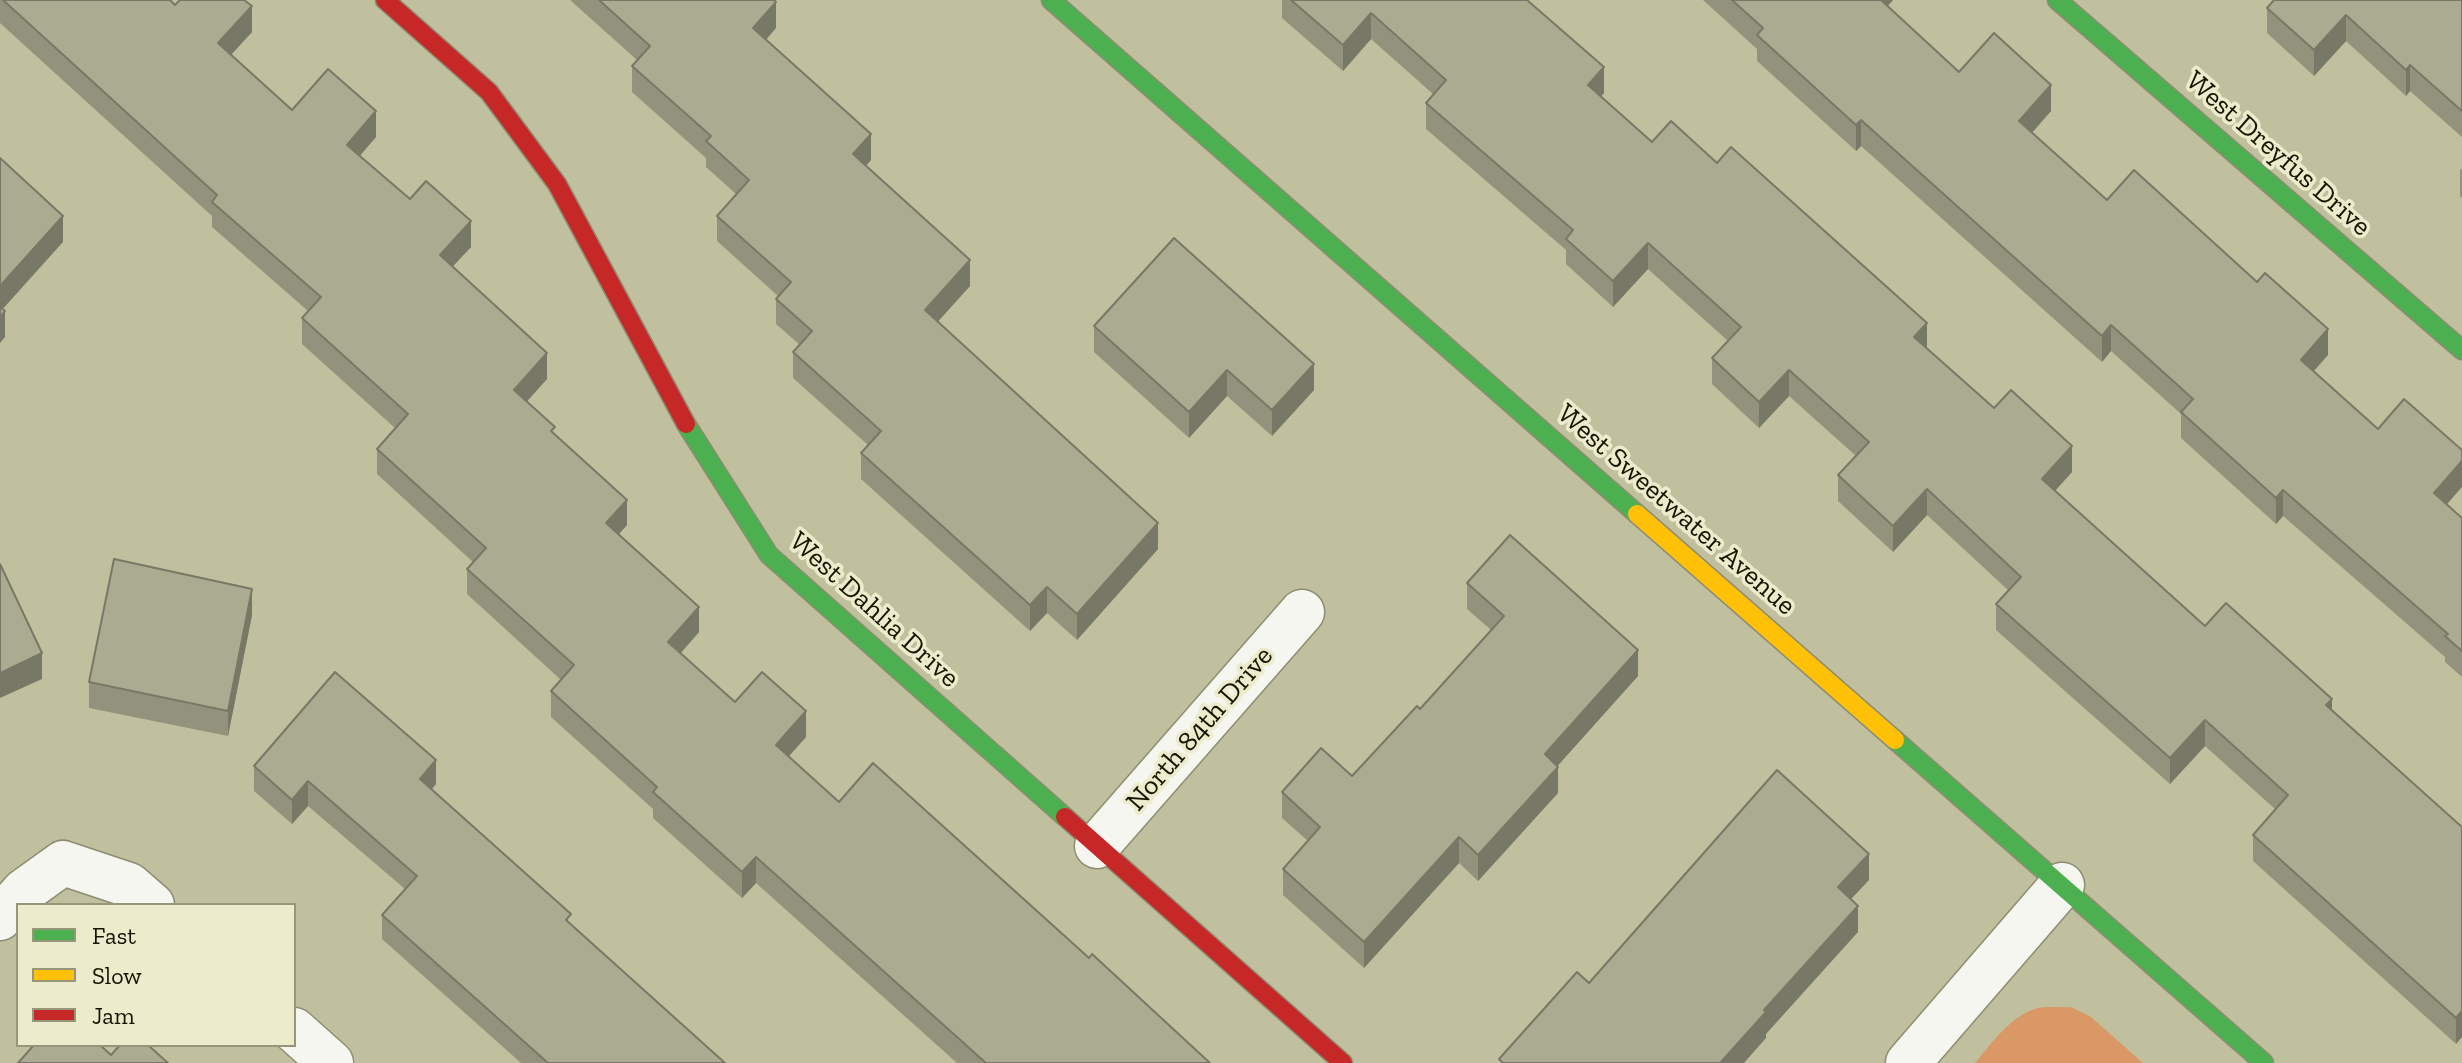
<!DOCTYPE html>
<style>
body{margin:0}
#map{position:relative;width:2462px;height:1063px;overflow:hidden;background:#c0c09e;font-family:"Zilla Slab",serif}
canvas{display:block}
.legend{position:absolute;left:16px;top:903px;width:280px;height:144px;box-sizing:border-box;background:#ececcd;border:2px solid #96967b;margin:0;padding:10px 14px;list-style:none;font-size:24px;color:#161500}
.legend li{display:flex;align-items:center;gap:16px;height:40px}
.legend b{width:40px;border:2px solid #96967b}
</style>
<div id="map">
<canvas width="2462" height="1063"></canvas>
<ul class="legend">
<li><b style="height:10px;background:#4caf50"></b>Fast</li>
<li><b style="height:10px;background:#ffc107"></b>Slow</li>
<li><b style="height:10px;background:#c62828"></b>Jam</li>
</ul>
</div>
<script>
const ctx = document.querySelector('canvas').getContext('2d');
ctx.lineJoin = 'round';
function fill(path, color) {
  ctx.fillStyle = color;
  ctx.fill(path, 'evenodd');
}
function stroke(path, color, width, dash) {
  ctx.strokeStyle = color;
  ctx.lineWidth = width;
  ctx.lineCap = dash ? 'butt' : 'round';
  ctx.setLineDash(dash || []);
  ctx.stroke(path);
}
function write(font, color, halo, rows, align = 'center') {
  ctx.font = font + ' "Zilla Slab",serif';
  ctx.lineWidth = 7;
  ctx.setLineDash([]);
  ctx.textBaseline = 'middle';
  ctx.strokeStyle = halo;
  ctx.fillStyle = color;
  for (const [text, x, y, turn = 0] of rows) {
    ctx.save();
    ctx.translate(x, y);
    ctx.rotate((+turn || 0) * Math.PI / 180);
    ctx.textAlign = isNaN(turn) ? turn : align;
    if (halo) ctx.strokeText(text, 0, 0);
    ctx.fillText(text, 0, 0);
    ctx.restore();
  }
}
fill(new Path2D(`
 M 2071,1007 L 2091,1017 L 2143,1063 L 1975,1063 C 1992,1043 2011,1015 2038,1008 C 2048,1006 2061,1008 2071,1007 Z`), '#d99865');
const street = new Path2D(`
 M 1097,846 L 1302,612
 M 0,918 L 24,891 L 63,863 L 129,885 L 152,905
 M 294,1030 L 331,1063
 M 1908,1063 L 2062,885`);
const fast = new Path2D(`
 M 1051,0 L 1637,514
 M 2057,0 L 2462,350
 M 686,424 L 769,555 L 1065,817
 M 1895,740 L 2264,1063`);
const slow = new Path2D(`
 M 1637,514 L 1895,740`);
const jam = new Path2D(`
 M 385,0 L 489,92 L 557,184 L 686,424
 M 1065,817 L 1343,1063`);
stroke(street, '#8d8d73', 47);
stroke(fast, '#8d8d73', 21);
stroke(slow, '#8d8d73', 21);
stroke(jam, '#8d8d73', 21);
stroke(street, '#f6f6f0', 44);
stroke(fast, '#4caf50', 18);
stroke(slow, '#ffc107', 18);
stroke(jam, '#c62828', 18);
fill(new Path2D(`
 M 0,0 L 170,0 L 175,5 L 252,32 L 231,55 L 292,110 L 376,137 L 360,156 L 410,199 L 471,247 L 453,266 L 547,379 L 526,401 L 555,435 L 627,525 L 619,534 L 699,632 L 681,653 L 735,702 L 806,737 L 788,756 L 839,802 L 1089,958 L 1210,1063 L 957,1063 L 756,883 L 742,898 L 653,818 L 653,809 L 551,717 L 551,691 L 561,680 L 467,594 L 467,569 L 473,562 L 377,474 L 377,449 L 395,428 L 302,344 L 302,318 L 308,311 L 212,227 L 212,216 L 0,23 Z
 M 570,0 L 774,0 L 776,28 L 766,40 L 871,160 L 866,166 L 970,286 L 937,322 L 1158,549 L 1077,640 L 1047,613 L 1030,631 L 861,479 L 861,453 L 868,445 L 793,378 L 793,352 L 800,345 L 776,324 L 776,299 L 778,296 L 717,241 L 717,216 L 736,194 L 706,167 L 706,158 L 632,92 L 632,66 L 637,60 Z
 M 1282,0 L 1527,0 L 1604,93 L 1601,96 L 1652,142 L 1927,348 L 1994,408 L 2072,472 L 2055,491 L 2205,626 L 2332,710 L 2462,827 L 2456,1044 L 2253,861 L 2253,835 L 2275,809 L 2205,746 L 2170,784 L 1996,630 L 1996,604 L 2009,591 L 1927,515 L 1893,552 L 1838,501 L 1838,475 L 1856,456 L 1789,396 L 1759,428 L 1712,384 L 1712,358 L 1728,341 L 1648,269 L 1613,307 L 1566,264 L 1566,250 L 1426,129 L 1426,103 L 1433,94 L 1371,39 L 1343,71 L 1282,18 Z
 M 1703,0 L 1893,0 L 1887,6 L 1959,72 L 2051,111 L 2032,133 L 2107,200 L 2328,355 L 2314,371 L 2447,504 L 2462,518 L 2462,677 L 2445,662 L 2445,657 L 2283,516 L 2276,524 L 2181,438 L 2181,414 L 2111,351 L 2102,362 L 1861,146 L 1856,151 L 1757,61 L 1757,49 Z
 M 2462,0 L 2462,137 L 2410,91 L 2406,96 L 2346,41 L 2314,76 L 2267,33 L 2267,8 Z
 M 2462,168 L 2462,198 L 2460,196 L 2460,170 Z
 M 1094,326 L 1314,390 L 1272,436 L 1227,396 L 1189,438 L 1094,352 Z
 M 1467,583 L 1638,676 L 1557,766 L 1558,793 L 1478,881 L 1459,863 L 1364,968 L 1283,895 L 1283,869 L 1308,841 L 1282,818 L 1282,792 L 1352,776 L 1420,709 L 1491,630 L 1467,609 Z
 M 252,615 L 228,736 L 89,708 L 89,682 Z
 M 254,766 L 436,784 L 432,789 L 571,924 L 725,1063 L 521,1063 L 382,939 L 382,915 L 405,889 L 308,806 L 292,824 L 254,791 Z`), '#93937d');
fill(new Path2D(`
 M 1875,0 L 1893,0 L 1875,20 Z
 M 776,2 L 776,28 L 753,54 L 753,28 Z
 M 252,6 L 252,32 L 218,69 L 218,43 Z
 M 1371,13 L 1371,39 L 1343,71 L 1343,45 Z
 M 2346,15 L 2346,41 L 2314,76 L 2314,50 Z
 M 2410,65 L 2410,91 L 2406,96 L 2406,70 Z
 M 1604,67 L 1604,93 L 1588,111 L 1588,85 Z
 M 2051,85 L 2051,111 L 2019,147 L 2019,121 Z
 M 376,111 L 376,137 L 347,170 L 347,145 Z
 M 1861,120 L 1861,146 L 1856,151 L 1856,125 Z
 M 871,134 L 871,160 L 853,180 L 853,154 Z
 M 63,216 L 63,242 L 0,312 L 0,286 Z
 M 471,221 L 471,247 L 440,280 L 440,255 Z
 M 1648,243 L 1648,269 L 1613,307 L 1613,281 Z
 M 970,260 L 970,286 L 925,336 L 925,310 Z
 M 5,311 L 5,337 L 0,343 L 0,317 Z
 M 1927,323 L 1927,349 L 1914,337 Z
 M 2111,325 L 2111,351 L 2102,362 L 2102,336 Z
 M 2328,329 L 2328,355 L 2301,385 L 2301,360 Z
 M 547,353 L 547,379 L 514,416 L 514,390 Z
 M 1314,364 L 1314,390 L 1272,436 L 1272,410 Z
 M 1227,370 L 1227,396 L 1189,438 L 1189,412 Z
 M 1789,370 L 1789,396 L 1759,428 L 1759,402 Z
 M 2072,446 L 2072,472 L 2042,505 L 2042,479 Z
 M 2462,461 L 2462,487 L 2434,519 L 2434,493 Z
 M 1927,489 L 1927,515 L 1893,552 L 1893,526 Z
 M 2283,490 L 2283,516 L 2276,524 L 2276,498 Z
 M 627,500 L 627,525 L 606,548 L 606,523 Z
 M 1158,523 L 1158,549 L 1077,640 L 1077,614 Z
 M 1047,587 L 1047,613 L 1030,631 L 1030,605 Z
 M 252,589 L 252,615 L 228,736 L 228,711 Z
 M 699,607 L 699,632 L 668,667 L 668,642 Z
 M 1638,650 L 1638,676 L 1545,780 L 1545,754 Z
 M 42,653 L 42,679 L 0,698 L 0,673 Z
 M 2332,699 L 2332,725 L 2326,705 Z
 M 806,711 L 806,737 L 776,771 L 776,745 Z
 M 2205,720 L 2205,746 L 2170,784 L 2170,758 Z
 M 436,760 L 436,784 L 420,803 L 420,779 Z
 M 1558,767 L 1558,793 L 1478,881 L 1478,855 Z
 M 308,781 L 308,806 L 292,824 L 292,800 Z
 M 1459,837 L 1459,863 L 1364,968 L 1364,942 Z
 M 1869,854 L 1869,880 L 1838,913 L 1838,887 Z
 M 756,857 L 756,883 L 742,898 L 742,872 Z
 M 1858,906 L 1858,932 L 1766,1034 L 1766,1038 L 1744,1063 L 1720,1063 L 1764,1010 Z
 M 2462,1011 L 2462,1037 L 2456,1044 L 2456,1018 Z`), '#787866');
const building = new Path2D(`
 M 3,0 L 170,0 L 175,5 L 180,0 L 244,0 L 252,6 L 218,43 L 292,110 L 328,69 L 376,111 L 347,145 L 410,199 L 426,181 L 471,221 L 440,255 L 547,353 L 514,390 L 555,427 L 551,431 L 627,500 L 606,523 L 699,607 L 668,642 L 735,702 L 762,672 L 806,711 L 776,745 L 839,802 L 873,763 L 1089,958 L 1092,954 L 1210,1063 L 986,1063 L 756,857 L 742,872 L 653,792 L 657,787 L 551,691 L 574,665 L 467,569 L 486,548 L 377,449 L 408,414 L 302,318 L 321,297 L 212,202 L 217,195 Z
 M 599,0 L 774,0 L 776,2 L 753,28 L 871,134 L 853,154 L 970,260 L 925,310 L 1158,523 L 1077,614 L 1047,587 L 1030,605 L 861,453 L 881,431 L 793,352 L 812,331 L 776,299 L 791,282 L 717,216 L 749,180 L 706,141 L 711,136 L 632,66 L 650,46 Z
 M 1291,0 L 1527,0 L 1604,67 L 1588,85 L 1652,142 L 1671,121 L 1717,163 L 1731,147 L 1927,323 L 1914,337 L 1994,408 L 2011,390 L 2072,446 L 2042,479 L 2205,626 L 2226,603 L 2332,699 L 2326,705 L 2462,827 L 2462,1011 L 2456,1018 L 2253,835 L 2288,795 L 2205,720 L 2170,758 L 1996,604 L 2021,577 L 1927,489 L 1893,526 L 1838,475 L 1869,442 L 1789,370 L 1759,402 L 1712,358 L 1741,327 L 1648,243 L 1613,281 L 1566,239 L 1573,230 L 1426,103 L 1446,80 L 1371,13 L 1343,45 Z
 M 1732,0 L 1881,0 L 1959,72 L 1994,33 L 2051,85 L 2019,121 L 2107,200 L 2134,170 L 2257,282 L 2265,273 L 2328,329 L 2301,360 L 2378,429 L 2404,399 L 2462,450 L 2462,461 L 2434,493 L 2462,518 L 2462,651 L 2445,636 L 2448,634 L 2283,490 L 2276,498 L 2181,412 L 2193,399 L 2111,325 L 2102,336 L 1861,120 L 1856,125 L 1757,35 L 1763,28 Z
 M 2274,0 L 2462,0 L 2462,111 L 2410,65 L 2406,70 L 2346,15 L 2314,50 L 2267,8 Z
 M 0,158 L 63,216 L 0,286 Z
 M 1174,238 L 1314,364 L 1272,410 L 1227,370 L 1189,412 L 1094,326 Z
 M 0,307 L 5,311 L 0,317 Z
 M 1510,535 L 1638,650 L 1545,754 L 1558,767 L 1478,855 L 1459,837 L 1364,942 L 1283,869 L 1320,827 L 1282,792 L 1321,748 L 1352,776 L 1417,706 L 1420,709 L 1504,616 L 1467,583 Z
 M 114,559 L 252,589 L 228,711 L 89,682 Z
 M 0,564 L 42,653 L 0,673 Z
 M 335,672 L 436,760 L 420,779 L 571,914 L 566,920 L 725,1063 L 548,1063 L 382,915 L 417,876 L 308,781 L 292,800 L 254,766 Z
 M 1777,770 L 1869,854 L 1838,887 L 1858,906 L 1764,1010 L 1766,1012 L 1720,1063 L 1503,1063 L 1499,1059 L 1577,972 L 1589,983 Z
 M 34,1045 L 100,1045 L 111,1055 L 120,1045 L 148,1045 L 168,1063 L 18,1063 Z`);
fill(building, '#abab91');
stroke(building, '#787866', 2);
write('28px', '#161500', '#ececcd', [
 ["West Dreyfus Drive",2278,154,41],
 ["West Sweetwater Avenue",1676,510,41],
 ["West Dahlia Drive",874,610,42],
 ["North 84th Drive",1200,729,-49]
]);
</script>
